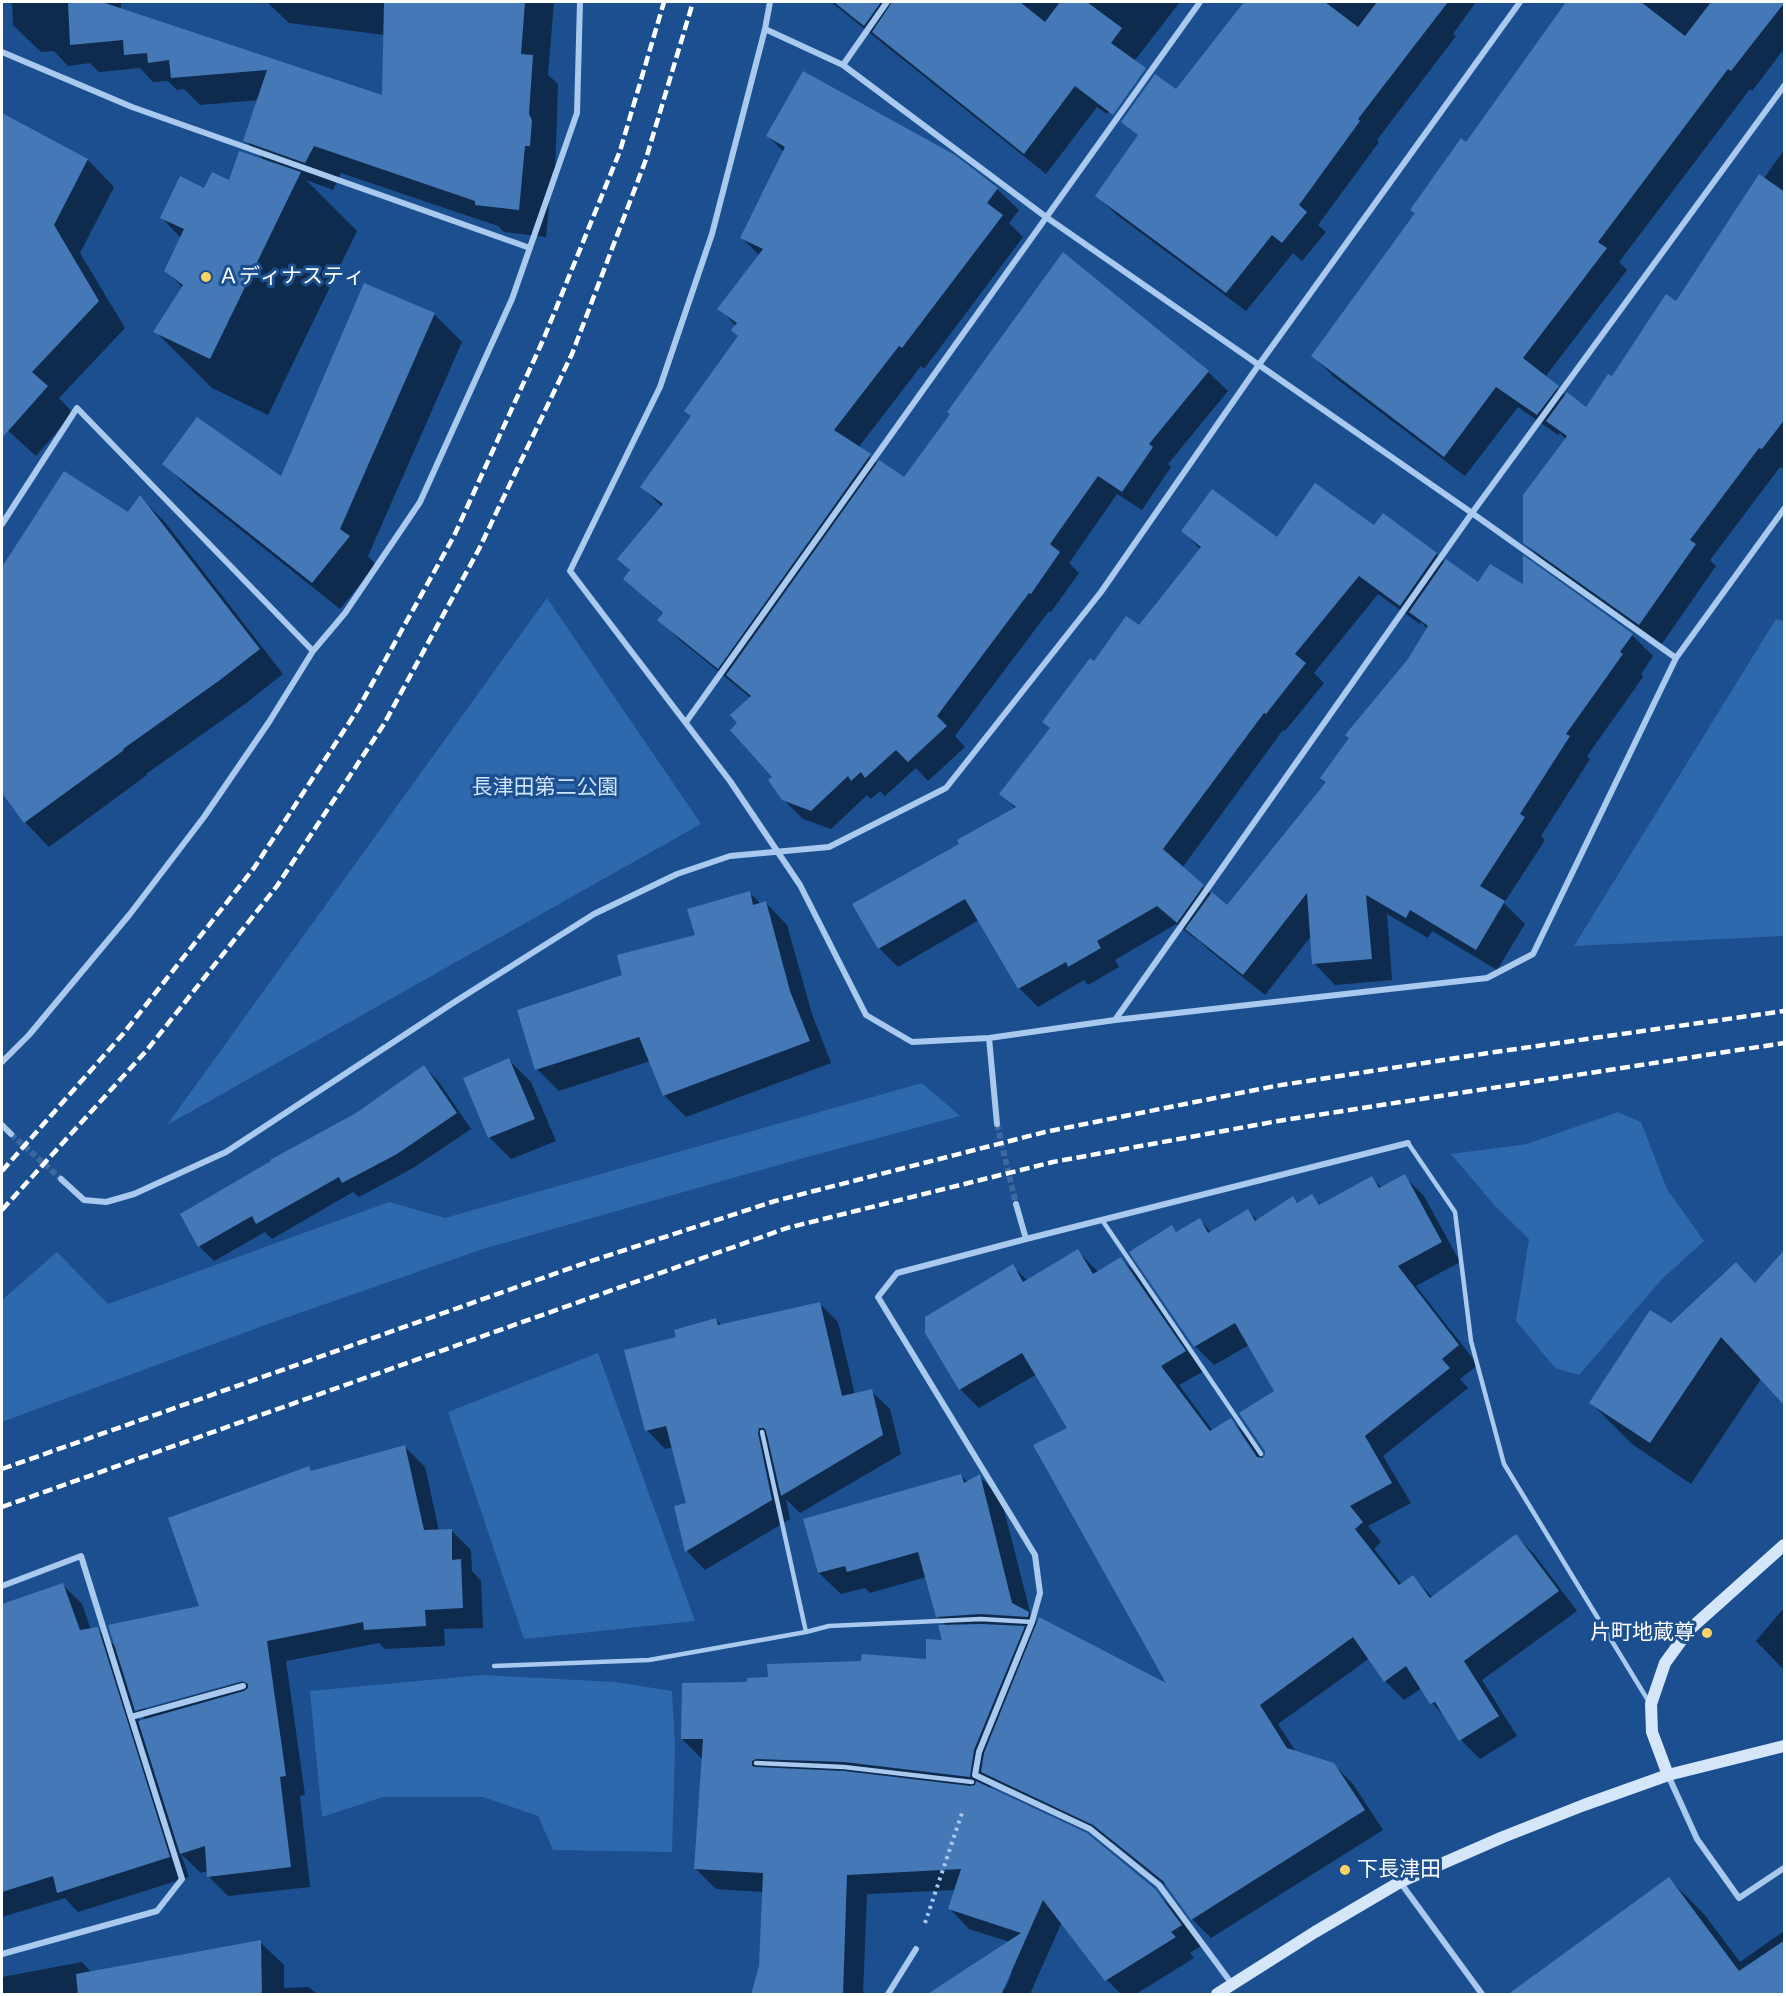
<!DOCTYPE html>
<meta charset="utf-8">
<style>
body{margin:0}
#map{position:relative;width:1786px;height:1996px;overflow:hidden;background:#1b4f8f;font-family:Manrope,sans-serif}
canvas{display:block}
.frame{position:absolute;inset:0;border:3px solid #fff;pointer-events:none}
</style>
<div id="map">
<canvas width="1786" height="1996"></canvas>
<div class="frame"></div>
</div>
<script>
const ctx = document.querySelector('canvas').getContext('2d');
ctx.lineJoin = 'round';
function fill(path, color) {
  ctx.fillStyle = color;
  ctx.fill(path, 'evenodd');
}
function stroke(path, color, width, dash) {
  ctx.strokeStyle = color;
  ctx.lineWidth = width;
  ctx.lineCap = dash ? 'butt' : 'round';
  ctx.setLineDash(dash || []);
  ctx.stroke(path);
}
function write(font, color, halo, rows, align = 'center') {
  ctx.font = font + ' Manrope,"Noto Sans JP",sans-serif';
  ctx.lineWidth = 6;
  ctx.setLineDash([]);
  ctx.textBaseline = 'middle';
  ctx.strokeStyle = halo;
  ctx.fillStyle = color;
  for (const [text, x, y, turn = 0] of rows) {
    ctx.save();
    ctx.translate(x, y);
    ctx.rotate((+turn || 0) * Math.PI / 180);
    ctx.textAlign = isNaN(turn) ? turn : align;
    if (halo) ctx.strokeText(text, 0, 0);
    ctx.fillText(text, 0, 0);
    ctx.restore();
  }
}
fill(new Path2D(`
 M 547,598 L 701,824 L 167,1125 Z
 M 1776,619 L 1784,621 L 1784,936 L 1574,946 Z
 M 922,1083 L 960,1116 L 796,1160 L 483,1249 L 268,1324 L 2,1422 L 2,1300 L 57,1252 L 108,1304 L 389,1202 L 445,1218 Z
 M 1618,1112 L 1641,1122 L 1667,1189 L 1704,1241 L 1663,1278 L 1579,1375 L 1555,1368 L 1516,1321 L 1529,1239 L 1495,1206 L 1451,1154 L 1527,1144 Z
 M 598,1353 L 695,1621 L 524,1639 L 448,1412 Z
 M 482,1675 L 615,1682 L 672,1691 L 675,1747 L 672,1852 L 553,1850 L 538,1816 L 483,1797 L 383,1797 L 322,1817 L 310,1691 Z`), '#2e69ad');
fill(new Path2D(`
 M 12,2 L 122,2 L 120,9 L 384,98 L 385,35 L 289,23 L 267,2 L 554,2 L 548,75 L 558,84 L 555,173 L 552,173 L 546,237 L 504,232 L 498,226 L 341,173 L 333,190 L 306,180 L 357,231 L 268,415 L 212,388 L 155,331 L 183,288 L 165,270 L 181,238 L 162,218 L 205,190 L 230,182 L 266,162 L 245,140 L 258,100 L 200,105 L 184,89 L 177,90 L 168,81 L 153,82 L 140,68 L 99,72 L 90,63 L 68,66 L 54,51 L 41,52 L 13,25 Z
 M 831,2 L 1180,2 L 1132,64 L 1138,71 L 1107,114 L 1097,107 L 1046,174 Z
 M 1246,2 L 1476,2 L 1453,34 L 1456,36 L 1377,140 L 1379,142 L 1318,225 L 1326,232 L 1302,261 L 1293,253 L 1246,311 L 1117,215 L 1097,196 Z
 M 1568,2 L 1784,2 L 1784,49 L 1752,91 L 1750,89 L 1619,262 L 1627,270 L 1545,377 L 1566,396 L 1587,409 L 1676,303 L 1784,150 L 1784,467 L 1783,469 L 1780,467 L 1710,560 L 1716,566 L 1661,645 L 1545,563 L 1524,542 L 1566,439 L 1560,433 L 1558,435 L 1518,407 L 1465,476 L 1334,377 L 1313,356 Z
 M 2,114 L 88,160 L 114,187 L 80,253 L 125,328 L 59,398 L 73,413 L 36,456 L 2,425 Z
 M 768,136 L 954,157 L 997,189 L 1019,210 L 1009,223 L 1023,237 L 924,369 L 921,366 L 858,448 L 878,464 L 904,479 L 1064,254 L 1208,372 L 1228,391 L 1168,464 L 1171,467 L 1142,510 L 1117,494 L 1069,563 L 1079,573 L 1051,612 L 1049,611 L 955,736 L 965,747 L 928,781 L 916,768 L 885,796 L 880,791 L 871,799 L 867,795 L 831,829 L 803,819 L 783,799 L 774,777 L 739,723 L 751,698 L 681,641 L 659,620 L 664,615 L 625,579 L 631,571 L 619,559 L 662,507 L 642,487 L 692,417 L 686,411 L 739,337 L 736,326 L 719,308 L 760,256 L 742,238 L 784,152 Z
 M 434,314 L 462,342 L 368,556 L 376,565 L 340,609 L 192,491 L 164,464 L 282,478 Z
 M 64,473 L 128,514 L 140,497 L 164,521 L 283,674 L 245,704 L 146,774 L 147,775 L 49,847 L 25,822 L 2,791 L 2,570 Z
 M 1383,515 L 1437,554 L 1445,563 L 1478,584 L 1524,586 L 1524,558 L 1632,635 L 1653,656 L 1641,674 L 1643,677 L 1587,756 L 1590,759 L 1541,836 L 1545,840 L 1504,903 L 1525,924 L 1497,970 L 1432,931 L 1428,938 L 1387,914 L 1392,980 L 1335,985 L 1314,963 L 1312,935 L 1265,995 L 1209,950 L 1197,939 L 1197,940 L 1176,924 L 1115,960 L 1119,967 L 1088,985 L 1084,980 L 1038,1007 L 1019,988 L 979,920 L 898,967 L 879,948 L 961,844 L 1016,809 L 1001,793 L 1051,729 L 1044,722 L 1094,663 L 1140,628 L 1201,550 L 1183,531 L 1277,540 L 1374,527 ZM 1378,594 L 1420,624 L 1421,622 L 1428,629 L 1409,660 L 1351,738 L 1327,783 L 1227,908 L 1182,868 L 1283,730 L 1285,731 L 1324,683 L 1314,673 Z
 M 749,892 L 761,904 L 766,903 L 787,925 L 812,1014 L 831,1063 L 686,1117 L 664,1095 L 650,1061 L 559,1091 L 537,1069 L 624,976 L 697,936 Z
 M 509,1060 L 531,1082 L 556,1141 L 511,1159 L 489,1137 Z
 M 424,1067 L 439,1082 L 471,1129 L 413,1168 L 359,1197 L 353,1192 L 272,1239 L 265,1232 L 214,1261 L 199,1246 L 182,1215 L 357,1114 Z
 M 1404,1176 L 1424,1196 L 1460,1262 L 1416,1286 L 1478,1365 L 1460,1379 L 1468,1388 L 1383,1456 L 1411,1503 L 1368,1526 L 1381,1542 L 1374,1549 L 1402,1585 L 1413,1577 L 1433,1598 L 1516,1536 L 1535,1555 L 1577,1611 L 1482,1680 L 1517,1736 L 1480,1759 L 1461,1740 L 1447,1719 L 1432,1703 L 1422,1688 L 1404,1700 L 1385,1681 L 1370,1658 L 1278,1724 L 1296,1752 L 1333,1764 L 1353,1784 L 1383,1830 L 1211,1938 L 1192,1919 L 1171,1890 L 1114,1844 L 1002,1791 L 992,1781 L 991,1790 L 1154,1890 L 1175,1911 L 1201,1946 L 1190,1953 L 1194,1958 L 1136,1994 L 1121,1994 L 1107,1980 L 1062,1922 L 1030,1994 L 928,1994 L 1010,1942 L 969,1929 L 949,1908 L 956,1890 L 867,1894 L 863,1994 L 752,1994 L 760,1967 L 764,1892 L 716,1889 L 696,1869 L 702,1759 L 682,1739 L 748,1684 L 927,1660 L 944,1641 L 948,1627 L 937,1616 L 926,1577 L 870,1593 L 865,1588 L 841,1594 L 819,1573 L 960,1475 L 968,1482 L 979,1476 L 1001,1498 L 1031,1616 L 1038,1623 L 1170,1687 L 1069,1428 L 1037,1374 L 979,1408 L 960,1389 L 1012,1266 L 1028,1281 L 1078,1251 L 1098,1272 L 1121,1258 L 1140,1278 L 1204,1371 L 1179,1385 L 1213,1431 L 1231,1420 L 1250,1439 L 1264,1459 L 1267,1456 L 1276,1392 L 1249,1345 L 1214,1365 L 1195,1346 L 1171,1227 L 1178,1233 L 1200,1220 L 1212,1233 L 1248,1211 L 1258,1221 L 1293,1198 L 1299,1204 L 1311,1196 L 1321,1206 L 1372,1178 L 1382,1188 ZM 1009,1973 L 1012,1973 L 1005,1989 L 1002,1988 Z
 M 1756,1285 L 1761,1379 L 1691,1484 L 1632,1444 L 1591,1403 L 1671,1325 Z
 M 819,1303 L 838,1322 L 855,1395 L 871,1391 L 890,1409 L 901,1454 L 800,1513 L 786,1499 L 790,1519 L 705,1570 L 687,1551 L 676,1507 L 688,1504 L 673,1447 L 665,1449 L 647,1430 L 678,1338 L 716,1319 L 722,1326 Z
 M 405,1447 L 425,1467 L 439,1531 L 451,1530 L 471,1550 L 472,1571 L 481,1581 L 483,1628 L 444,1629 L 445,1646 L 385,1649 L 379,1643 L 286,1661 L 305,1795 L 300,1796 L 310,1887 L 228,1896 L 208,1876 L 208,1871 L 201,1873 L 181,1854 L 189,1877 L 78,1912 L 65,1898 L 2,1917 L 2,1606 L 62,1584 L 82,1604 L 91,1630 L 97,1629 L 117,1648 L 201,1607 L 309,1468 L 312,1472 ZM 248,1677 L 249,1680 L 146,1709 L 146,1706 ZM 136,1710 L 146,1720 L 140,1722 Z
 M 1784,1608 L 1784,1670 L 1756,1641 Z
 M 1669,1879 L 1704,1914 L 1740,1962 L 1784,1931 L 1784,1994 L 1541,1994 Z
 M 260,1942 L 284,1965 L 284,1988 L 309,1987 L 317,1994 L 2,1994 L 2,1977 L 82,1962 L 92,1973 Z`), '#0007');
fill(new Path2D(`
 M 68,2 L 102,2 L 382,95 L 384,2 L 525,2 L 521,54 L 533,55 L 529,114 L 532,120 L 530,146 L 525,146 L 519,210 L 475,205 L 475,201 L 314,146 L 305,163 L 243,141 L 267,70 L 171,78 L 169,60 L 148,63 L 147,53 L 124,55 L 123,40 L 70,45 Z
 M 834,2 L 881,2 L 864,26 Z
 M 892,2 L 1020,2 L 1045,22 L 1060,2 L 1087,2 L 1122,28 L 1111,43 L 1146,68 L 1113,115 L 1075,86 L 1024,154 L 872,32 Z
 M 1244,2 L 1325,2 L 1358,27 L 1377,2 L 1448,2 L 1358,119 L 1360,121 L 1299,205 L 1307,212 L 1282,243 L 1272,235 L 1226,293 L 1095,196 L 1138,135 L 1121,122 L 1155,74 L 1176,89 Z
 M 1566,2 L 1641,2 L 1685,36 L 1711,2 L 1785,2 L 1731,71 L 1728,69 L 1598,242 L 1607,248 L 1523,358 L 1559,386 L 1537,415 L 1496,387 L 1444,457 L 1311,356 L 1415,213 L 1410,210 L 1461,138 L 1466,142 Z
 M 803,71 L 955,155 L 998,188 L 987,203 L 1003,215 L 902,348 L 899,346 L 834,430 L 871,454 L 718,669 L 657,620 L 663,613 L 623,579 L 630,570 L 617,559 L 663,504 L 640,487 L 691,416 L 684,411 L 738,336 L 731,330 L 737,323 L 717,309 L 763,249 L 740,238 L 785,147 L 766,136 Z
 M 2,113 L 88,159 L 54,225 L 99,301 L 32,372 L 48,386 L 2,438 Z
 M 239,151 L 301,172 L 210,359 L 153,332 L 183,285 L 164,271 L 184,229 L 160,218 L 180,176 L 204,188 L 212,172 L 229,180 Z
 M 1759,174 L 1785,192 L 1785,419 L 1762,449 L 1759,448 L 1690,540 L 1696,544 L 1639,625 L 1523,543 L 1523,495 L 1567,436 L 1546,421 L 1567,392 L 1586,407 L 1608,374 L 1612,376 L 1666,294 L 1676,301 Z
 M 1063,252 L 1209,371 L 1149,444 L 1153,447 L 1122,492 L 1098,476 L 1050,544 L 1060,552 L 1031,594 L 1029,593 L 937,716 L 947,726 L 908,762 L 896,750 L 865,778 L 861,772 L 851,781 L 848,776 L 811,811 L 782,800 L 768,780 L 772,777 L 730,730 L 737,723 L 730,715 L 751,696 L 726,675 L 879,460 L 904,477 L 950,414 L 947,412 Z
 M 364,283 L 435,313 L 340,529 L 350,536 L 312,583 L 162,464 L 197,417 L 281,476 Z
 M 64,471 L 128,512 L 140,495 L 260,649 L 220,680 L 123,749 L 124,750 L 24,823 L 2,793 L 2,567 Z
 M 1315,483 L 1374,525 L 1383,513 L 1437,553 L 1400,606 L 1359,576 L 1295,654 L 1306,663 L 1266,714 L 1264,713 L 1163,849 L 1204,885 L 1177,923 L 1157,906 L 1097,941 L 1101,948 L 1068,967 L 1066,962 L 1018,989 L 965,899 L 878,949 L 852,904 L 959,844 L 957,840 L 1016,807 L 999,794 L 1050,728 L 1042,722 L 1090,658 L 1094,661 L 1126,616 L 1139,625 L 1201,547 L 1181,531 L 1212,489 L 1277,537 Z
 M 1523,555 L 1633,634 L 1620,652 L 1623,654 L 1566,734 L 1570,736 L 1520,814 L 1525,817 L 1480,886 L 1505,901 L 1476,950 L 1410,910 L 1406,918 L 1366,895 L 1372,959 L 1312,964 L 1307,893 L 1243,975 L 1185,929 L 1212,892 L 1227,905 L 1326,782 L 1320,778 L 1349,738 L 1345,735 L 1408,659 L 1428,626 L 1409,612 L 1446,559 L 1478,582 L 1490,564 L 1523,584 Z
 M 750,891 L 753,905 L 766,901 L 790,991 L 810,1041 L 663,1096 L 639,1037 L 535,1070 L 517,1010 L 622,975 L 617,955 L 695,935 L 687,909 Z
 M 509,1058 L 535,1119 L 488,1138 L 463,1078 Z
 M 424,1065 L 457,1113 L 397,1154 L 342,1183 L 339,1177 L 256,1224 L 252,1216 L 198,1247 L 180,1214 L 271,1161 L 270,1160 L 356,1113 Z
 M 1405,1174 L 1442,1242 L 1398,1266 L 1459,1345 L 1442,1359 L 1450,1368 L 1365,1436 L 1392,1483 L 1350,1506 L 1363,1522 L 1355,1529 L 1399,1585 L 1413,1575 L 1430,1598 L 1516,1534 L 1559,1591 L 1464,1661 L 1499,1716 L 1459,1741 L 1435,1702 L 1430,1704 L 1406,1666 L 1384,1682 L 1353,1637 L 1260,1705 L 1287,1748 L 1334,1763 L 1365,1810 L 1191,1920 L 1163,1881 L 1093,1825 L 981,1772 L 984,1753 L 1039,1617 L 1166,1683 L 1033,1445 L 1067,1428 L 1022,1353 L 959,1390 L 925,1333 L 925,1317 L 1013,1264 L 1023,1282 L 1078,1249 L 1093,1274 L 1121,1257 L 1186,1351 L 1161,1366 L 1210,1431 L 1231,1418 L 1257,1457 L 1262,1458 L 1265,1455 L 1265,1451 L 1239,1413 L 1274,1391 L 1235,1323 L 1194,1347 L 1129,1252 L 1172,1225 L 1176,1232 L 1200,1218 L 1208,1233 L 1248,1209 L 1255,1221 L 1293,1196 L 1297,1203 L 1312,1194 L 1319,1205 L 1372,1176 L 1379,1188 Z
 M 1785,1249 L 1785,1406 L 1721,1337 L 1650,1443 L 1589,1403 L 1650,1310 L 1671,1323 L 1736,1262 L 1755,1283 Z
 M 820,1302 L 842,1396 L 872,1389 L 883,1435 L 781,1496 L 766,1431 L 764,1428 L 759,1428 L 758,1433 L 772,1500 L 685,1552 L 674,1506 L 686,1503 L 666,1426 L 645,1431 L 624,1350 L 676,1337 L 674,1330 L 716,1318 L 718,1325 Z
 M 405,1445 L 424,1530 L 452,1529 L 452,1560 L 461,1559 L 463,1608 L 425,1610 L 426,1626 L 364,1630 L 363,1622 L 267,1641 L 286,1776 L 280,1777 L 291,1867 L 207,1877 L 205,1846 L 180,1854 L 138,1721 L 244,1691 L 248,1688 L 248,1684 L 242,1681 L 135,1711 L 108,1625 L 199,1606 L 168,1518 L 309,1466 L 311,1471 Z
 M 961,1474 L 964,1483 L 980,1474 L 1012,1603 L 1029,1612 L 1028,1617 L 981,1614 L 936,1617 L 918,1552 L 847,1572 L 845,1566 L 818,1573 L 803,1519 Z
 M 63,1583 L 80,1630 L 98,1627 L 170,1857 L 57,1893 L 53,1876 L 2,1892 L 2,1604 Z
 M 981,1624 L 1025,1626 L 974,1750 L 970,1777 L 844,1762 L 756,1759 L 752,1761 L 752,1766 L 756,1767 L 844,1771 L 971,1786 L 975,1785 L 976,1781 L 1087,1833 L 1155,1889 L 1182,1925 L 1171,1932 L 1176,1937 L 1105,1981 L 1043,1900 L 1001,1995 L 926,1995 L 1021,1933 L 948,1909 L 961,1869 L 847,1875 L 843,1995 L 751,1995 L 759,1966 L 763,1873 L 694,1869 L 703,1739 L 681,1739 L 682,1683 L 747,1682 L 747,1678 L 768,1677 L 767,1664 L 861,1661 L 862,1654 L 926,1659 L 926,1639 L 942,1640 L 938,1625 Z
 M 1669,1877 L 1739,1971 L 1785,1940 L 1785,1995 L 1507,1995 Z
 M 261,1940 L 262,1995 L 78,1995 L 76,1974 Z`), '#4478b7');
stroke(new Path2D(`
 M 997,1124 L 1016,1204
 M 11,1134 L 61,1179`), '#3d69a0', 6, [6, 3]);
stroke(new Path2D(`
 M 925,1923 L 963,1810`), '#a9c9ee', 4, [3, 4.5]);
stroke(new Path2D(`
 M 1408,1143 L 1455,1212 L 1471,1341 L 1504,1464 L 1649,1702
 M 1102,1220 L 1261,1454
 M 762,1432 L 806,1632
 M 494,1666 L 649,1660 L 806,1632 L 829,1626 L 981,1619 L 1032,1622
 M 756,1763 L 844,1767 L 972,1782`), '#a9c9ee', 4.5);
stroke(new Path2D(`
 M 770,2 L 765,29 L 712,234 L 660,387 L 570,571 L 730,781 L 800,885 L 866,1015 L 912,1042 L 989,1038 L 1115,1020 L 1487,978 L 1533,954 L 1676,658 L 1784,509
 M 765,29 L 843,65 L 1046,217 L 1472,513 L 1676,658
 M 2,52 L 132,107 L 530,248
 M 843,65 L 887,2
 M 2,524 L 77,408 L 313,651
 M 686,722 L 1200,2
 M 1115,1020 L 1472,513 L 1784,86
 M 989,1038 L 997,1124
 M 2,1062 L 29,1035 L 130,914 L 204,817 L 269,722 L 313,651 L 345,613 L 420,502 L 512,299 L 577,113 L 580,2
 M 2,1125 L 11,1134
 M 61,1179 L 84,1200 L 106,1202 L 134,1194 L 226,1152 L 456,1001 L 594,914 L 677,874 L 730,856 L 829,847 L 946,788 L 1101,592 L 1258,366 L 1520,2
 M 1016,1204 L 1026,1239
 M 2,1586 L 81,1556 L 131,1717
 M 1668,1775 L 1697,1839 L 1739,1898 L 1784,1868
 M 1400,1882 L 1482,1994
 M 2,1954 L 157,1911 L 182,1879 L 131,1717 L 243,1686
 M 1232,1984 L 1159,1885 L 1090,1829 L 975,1775 L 979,1752 L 1032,1622 L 1040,1593 L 1035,1555 L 878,1297 L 897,1273 L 1026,1239 L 1408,1143
 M 888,1994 L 916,1949`), '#a9c9ee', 6);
stroke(new Path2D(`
 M 1668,1775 L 1652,1732 L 1651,1704 L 1665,1663 L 1689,1630 L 1784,1545
 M 1217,1994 L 1315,1932 L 1400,1882 L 1503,1837 L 1584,1805 L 1668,1775 L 1784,1746`), '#d6e6fa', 12);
stroke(new Path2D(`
 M 2,1171 L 123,1034 L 254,868 L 358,709 L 454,536 L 544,338 L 620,151 L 664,2
 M 2,1210 L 147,1050 L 277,886 L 384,724 L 479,549 L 572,354 L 645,162 L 693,2
 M 2,1469 L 588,1262 L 775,1201 L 1045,1132 L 1275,1086 L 1495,1052 L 1784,1011
 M 2,1507 L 787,1228 L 1053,1162 L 1278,1121 L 1784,1043`), '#fff', 4.5, [10, 4.5]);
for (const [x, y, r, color] of [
 [206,277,6,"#ffd166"],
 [1707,1633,6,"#ffd166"],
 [1345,1870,6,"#ffd166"]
]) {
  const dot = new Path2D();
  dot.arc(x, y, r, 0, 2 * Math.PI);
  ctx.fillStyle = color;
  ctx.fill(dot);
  stroke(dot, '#1b4f8f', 2);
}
write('21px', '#fff', '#1b4f8f', [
 ["Ａディナスティ",218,277],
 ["片町地蔵尊",1695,1633,"right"],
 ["下長津田",1357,1870]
], 'left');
write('21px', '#cfe3fa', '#1b4f8f', [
 ["長津田第二公園",545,788]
]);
</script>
